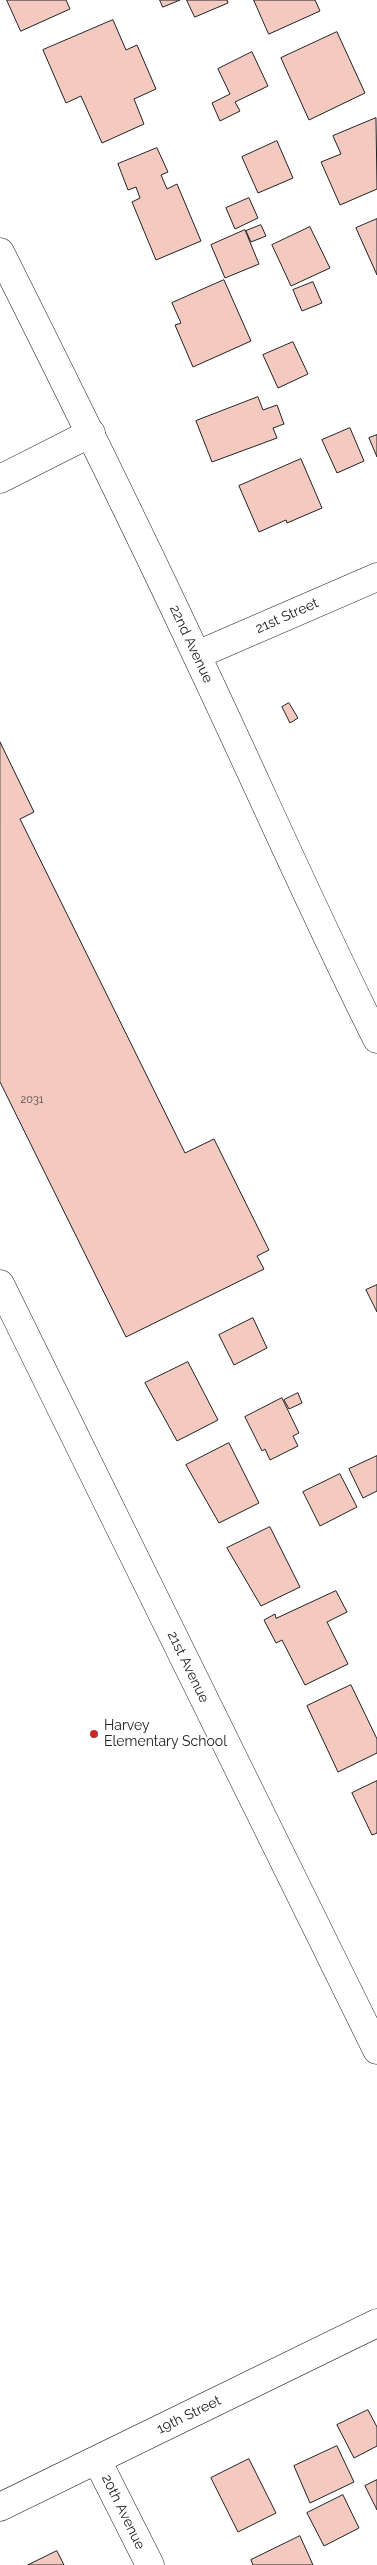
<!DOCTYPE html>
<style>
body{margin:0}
canvas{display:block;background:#fff}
</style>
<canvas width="377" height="2565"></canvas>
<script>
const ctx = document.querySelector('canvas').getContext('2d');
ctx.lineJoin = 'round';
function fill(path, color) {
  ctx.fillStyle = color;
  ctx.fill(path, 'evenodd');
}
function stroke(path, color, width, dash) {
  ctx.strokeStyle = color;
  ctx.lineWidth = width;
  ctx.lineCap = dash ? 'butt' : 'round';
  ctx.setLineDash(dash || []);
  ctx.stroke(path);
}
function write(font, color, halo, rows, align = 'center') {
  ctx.font = font + ' Raleway,sans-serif';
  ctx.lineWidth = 4;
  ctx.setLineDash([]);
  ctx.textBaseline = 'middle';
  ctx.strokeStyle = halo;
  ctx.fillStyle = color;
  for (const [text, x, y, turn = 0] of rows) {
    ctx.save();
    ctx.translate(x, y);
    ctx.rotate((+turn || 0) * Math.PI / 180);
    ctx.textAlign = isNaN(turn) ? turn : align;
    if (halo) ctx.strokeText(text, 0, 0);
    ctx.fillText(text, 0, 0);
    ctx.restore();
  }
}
const building = new Path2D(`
 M 7,0 L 66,0 L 70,9 L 21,31 Z
 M 160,0 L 180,0 L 163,7 Z
 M 187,0 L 227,0 L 228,3 L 195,17 Z
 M 254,0 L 315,0 L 320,11 L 269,34 Z
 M 113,20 L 126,50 L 137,45 L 156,89 L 134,99 L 144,124 L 102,143 L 81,96 L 66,103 L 43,50 Z
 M 337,32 L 365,93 L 309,120 L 281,58 Z
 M 252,52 L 268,86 L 235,102 L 240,111 L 220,121 L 212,103 L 230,94 L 218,69 Z
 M 376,118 L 377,189 L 340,205 L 321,162 L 341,154 L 333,136 Z
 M 277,141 L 293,178 L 258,193 L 242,157 Z
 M 157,148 L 168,172 L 161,175 L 167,189 L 177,184 L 201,241 L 156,260 L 132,202 L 140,198 L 136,187 L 128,190 L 118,164 Z
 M 249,198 L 258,218 L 235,229 L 226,208 Z
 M 377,219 L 377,275 L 356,228 Z
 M 261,225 L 266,236 L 251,242 L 246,231 Z
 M 310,227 L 330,268 L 291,286 L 272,245 Z
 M 245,230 L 259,264 L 225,278 L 211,245 Z
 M 224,280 L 251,341 L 193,367 L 175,325 L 181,323 L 172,303 Z
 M 313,282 L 322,303 L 302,311 L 293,290 Z
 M 293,342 L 308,374 L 278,388 L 263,355 Z
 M 258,397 L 263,410 L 277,405 L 284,424 L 273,428 L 277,438 L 212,462 L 196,421 Z
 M 350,428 L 364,461 L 337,473 L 322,440 Z
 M 377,435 L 377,457 L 369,438 Z
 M 301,459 L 322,508 L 287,523 L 286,520 L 259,532 L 239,486 Z
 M 289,703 L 298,718 L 290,723 L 282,707 Z
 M 0,742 L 34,812 L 20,819 L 185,1153 L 214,1139 L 269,1250 L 257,1256 L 264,1269 L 126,1337 L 0,1082 Z
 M 377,1285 L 377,1312 L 366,1290 Z
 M 253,1318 L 267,1348 L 234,1365 L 219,1335 Z
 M 188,1362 L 218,1420 L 177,1441 L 145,1383 Z
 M 298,1393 L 302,1403 L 289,1409 L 284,1400 Z
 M 282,1398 L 299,1433 L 293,1436 L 298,1446 L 270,1460 L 265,1449 L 262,1451 L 245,1417 Z
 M 229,1443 L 259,1503 L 219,1523 L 186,1465 Z
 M 377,1456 L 377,1491 L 363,1498 L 349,1469 Z
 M 340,1474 L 357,1507 L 320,1526 L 303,1492 Z
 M 270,1527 L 300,1587 L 261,1606 L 227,1548 Z
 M 336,1591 L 347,1612 L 327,1622 L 348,1664 L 305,1685 L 282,1640 L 276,1643 L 264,1620 L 275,1614 L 276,1618 Z
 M 351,1685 L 377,1739 L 377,1753 L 338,1772 L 307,1706 Z
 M 377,1781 L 377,1833 L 372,1835 L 352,1793 Z
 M 368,2410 L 377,2427 L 377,2446 L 354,2458 L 337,2425 Z
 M 337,2446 L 354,2482 L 310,2503 L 294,2466 Z
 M 249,2459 L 276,2513 L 238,2532 L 211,2478 Z
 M 377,2480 L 377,2510 L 365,2486 Z
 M 343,2495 L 359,2528 L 324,2546 L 307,2513 Z
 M 300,2536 L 313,2565 L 253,2565 L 251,2560 Z
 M 57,2551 L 64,2565 L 28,2565 Z`);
fill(building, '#f3c9c0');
stroke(building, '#222', 1);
const street = new Path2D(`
 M 0,479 L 91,433
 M 197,655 L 377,577
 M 0,1284 L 377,2050
 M 97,2460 L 150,2565
 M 0,2507 L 377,2323`);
const secondary = new Path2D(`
 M 0,252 C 67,386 133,519 196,654 C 257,782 313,912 377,1039`);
stroke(street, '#222', 29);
stroke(secondary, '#222', 29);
stroke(street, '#fff', 28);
stroke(secondary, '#fff', 28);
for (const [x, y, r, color] of [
 [94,1734,5,"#c62828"]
]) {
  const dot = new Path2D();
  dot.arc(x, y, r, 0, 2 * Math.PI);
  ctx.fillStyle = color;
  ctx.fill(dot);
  stroke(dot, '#fff', 2);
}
write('11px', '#564c4a', null, [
 ["2031",32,1100]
]);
write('14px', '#222', '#fff', [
 ["21st Street",287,616,-24],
 ["22nd Avenue",191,644,65],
 ["21st Avenue",188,1667,64],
 ["19th Street",189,2415,-26],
 ["20th Avenue",123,2512,64]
]);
write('14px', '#222', '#fff', [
 ["Harvey",104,1726],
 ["Elementary School",104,1742]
], 'left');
</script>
